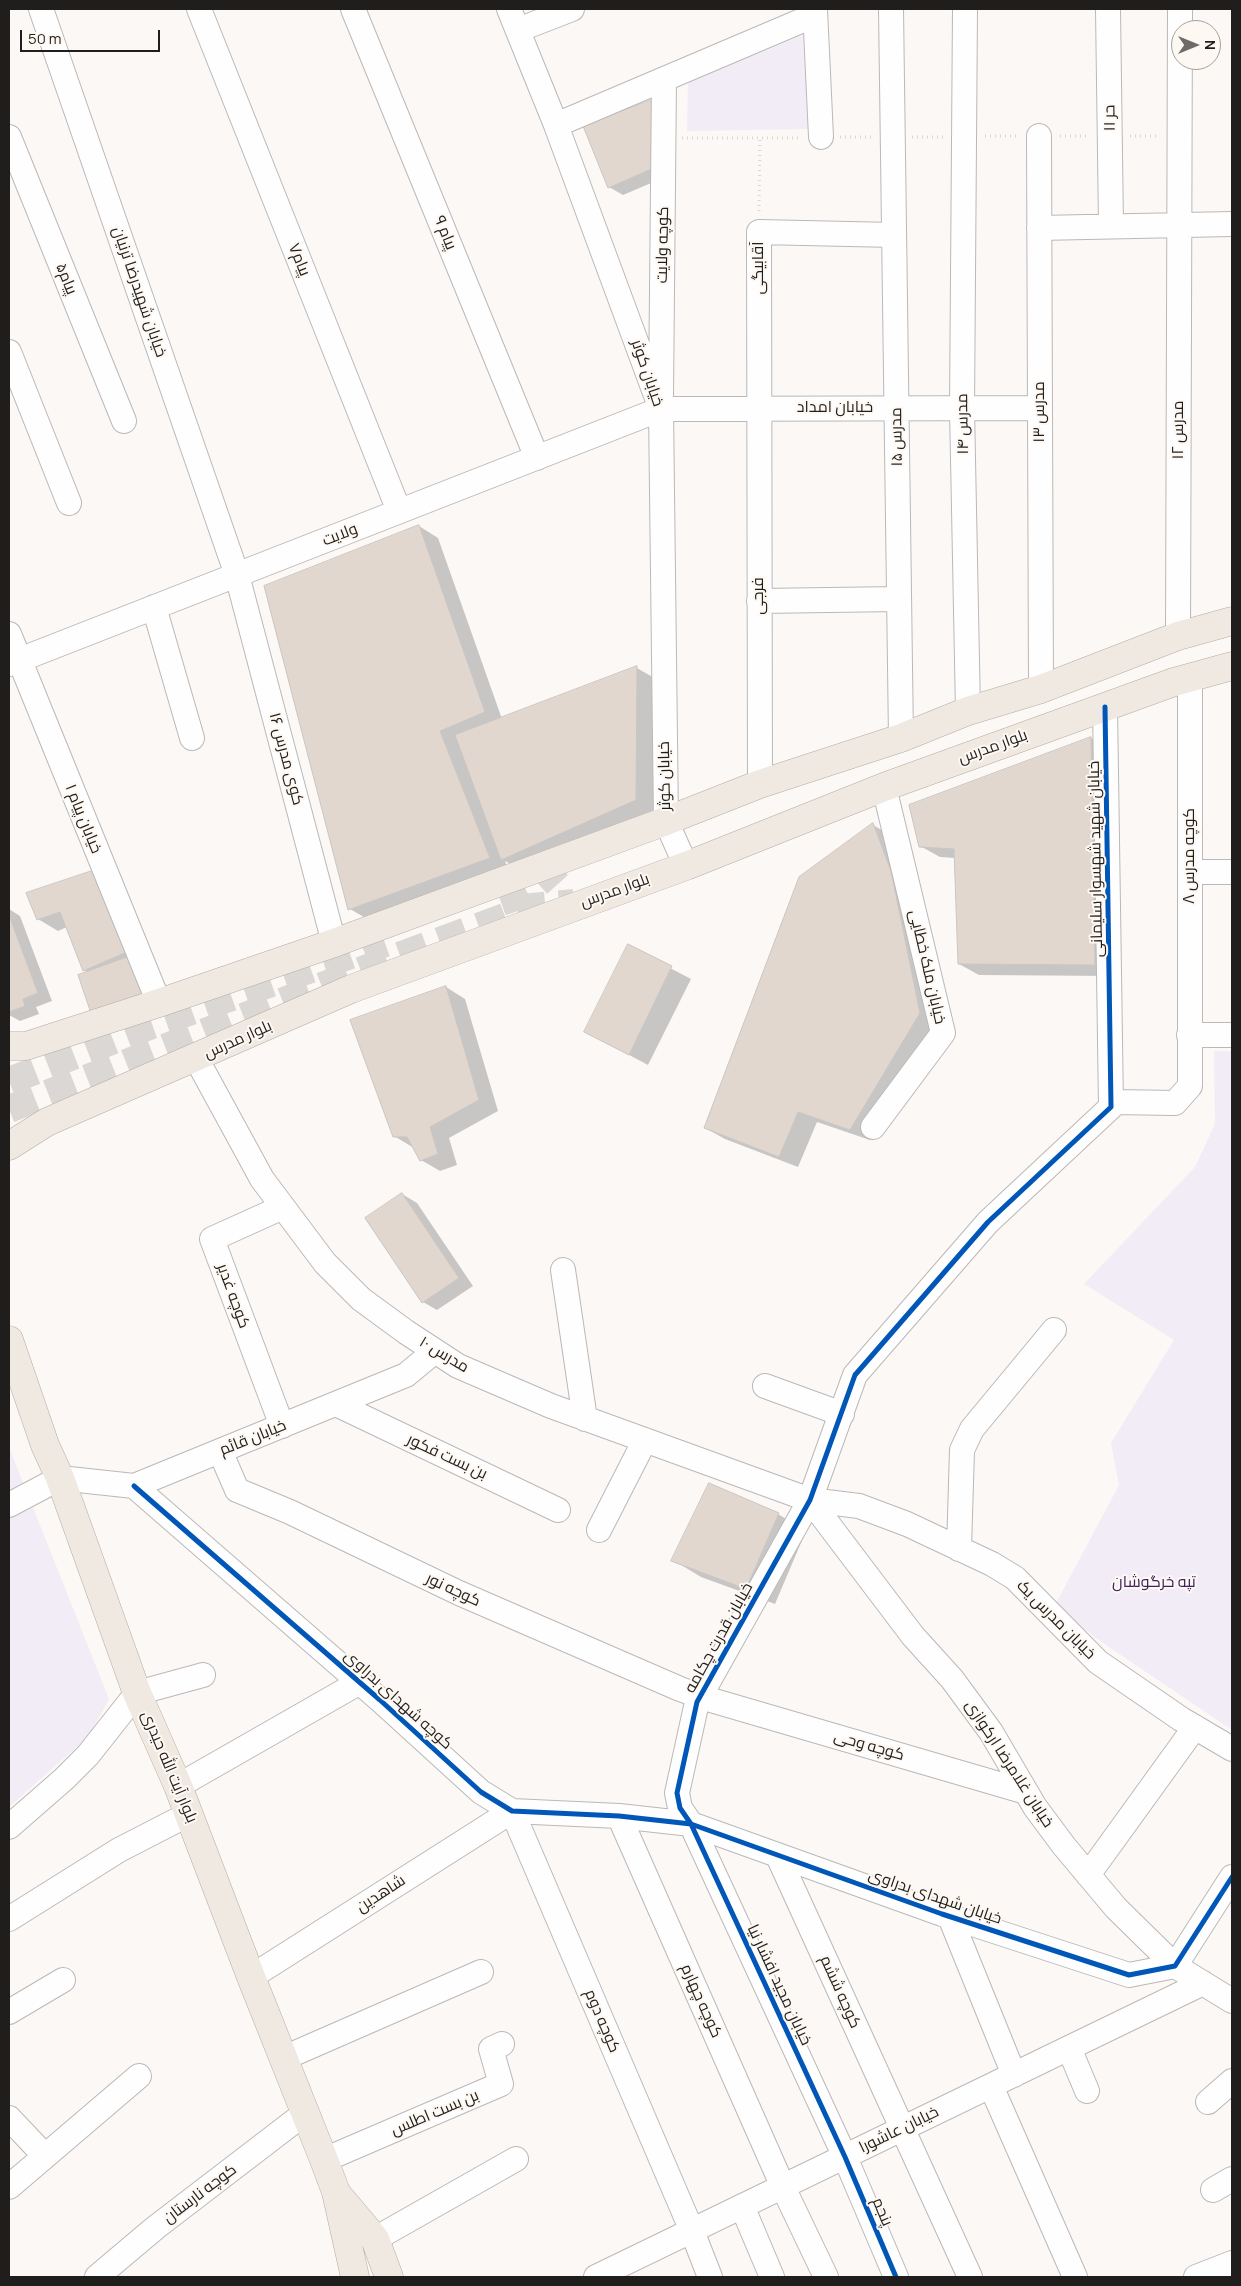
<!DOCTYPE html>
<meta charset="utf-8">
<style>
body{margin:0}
#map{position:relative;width:1241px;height:2286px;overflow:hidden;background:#fbf8f6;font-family:Manrope,sans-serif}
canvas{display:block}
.frame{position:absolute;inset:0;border:10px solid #201e1c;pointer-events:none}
.north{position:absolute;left:1171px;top:20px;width:50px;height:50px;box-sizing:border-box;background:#fef8f3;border:1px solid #a5a19d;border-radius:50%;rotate:90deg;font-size:14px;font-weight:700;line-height:20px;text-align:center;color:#201e1c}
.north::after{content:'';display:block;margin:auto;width:18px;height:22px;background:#6d6a68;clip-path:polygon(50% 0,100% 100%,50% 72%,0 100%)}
.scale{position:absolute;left:20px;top:30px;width:140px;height:22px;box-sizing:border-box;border:2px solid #201e1c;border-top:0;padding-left:6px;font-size:15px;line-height:18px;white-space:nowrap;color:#201e1c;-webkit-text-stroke:4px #fef8f3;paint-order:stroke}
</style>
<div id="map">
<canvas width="1241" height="2286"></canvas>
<div class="frame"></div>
<div class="north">N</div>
<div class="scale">50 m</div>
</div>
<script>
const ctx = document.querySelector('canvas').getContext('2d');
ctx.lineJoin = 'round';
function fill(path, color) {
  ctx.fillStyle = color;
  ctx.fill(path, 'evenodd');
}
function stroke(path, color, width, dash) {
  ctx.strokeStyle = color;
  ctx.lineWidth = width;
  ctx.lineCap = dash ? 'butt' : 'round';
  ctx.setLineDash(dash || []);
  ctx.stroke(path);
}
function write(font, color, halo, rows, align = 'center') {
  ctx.font = font + ' Manrope,Cairo,sans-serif';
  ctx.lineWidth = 4;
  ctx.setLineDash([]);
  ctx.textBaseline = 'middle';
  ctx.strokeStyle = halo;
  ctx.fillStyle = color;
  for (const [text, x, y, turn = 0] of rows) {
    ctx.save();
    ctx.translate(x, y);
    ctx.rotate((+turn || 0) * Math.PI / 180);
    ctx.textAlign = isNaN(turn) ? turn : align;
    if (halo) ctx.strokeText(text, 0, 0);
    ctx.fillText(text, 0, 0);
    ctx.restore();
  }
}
fill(new Path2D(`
 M 803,35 L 809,129 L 687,131 L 688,82 Z
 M 1214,1051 L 1232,1051 L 1232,1730 L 1106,1645 L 1054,1607 L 1119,1485 L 1111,1443 L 1174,1340 L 1084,1284 L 1195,1167 L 1215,1124 Z
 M 9,1447 L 109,1699 L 89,1736 L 9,1807 Z`), '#f2ecf7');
fill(new Path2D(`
 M 671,108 L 670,175 L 623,195 L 609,187 Z
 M 419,526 L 438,538 L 502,719 L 637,668 L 656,679 L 655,811 L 521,870 L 505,861 L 508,869 L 369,920 L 350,909 Z
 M 1091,738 L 1110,750 L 1114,976 L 979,975 L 959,964 L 955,858 L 940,857 L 920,846 L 910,806 Z
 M 873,825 L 892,836 L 939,1025 L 870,1140 L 817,1122 L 798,1167 L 725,1139 L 705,1128 Z
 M 98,870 L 147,965 L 88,972 L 84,970 L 67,927 L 58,931 L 38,919 Z
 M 9,909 L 20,916 L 52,1001 L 36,1007 L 39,1014 L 20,1021 L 9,1015 Z
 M 628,946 L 691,979 L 648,1065 L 586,1032 Z
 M 446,987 L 465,999 L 498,1111 L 449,1138 L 457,1165 L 440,1171 L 421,1160 L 414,1148 L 394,1136 Z
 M 402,1194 L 417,1203 L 473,1286 L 437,1310 L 423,1302 Z
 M 778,1514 L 806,1531 L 775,1604 L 701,1577 L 673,1560 Z`), '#0003');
const building = new Path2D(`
 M 657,98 L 656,167 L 608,188 L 583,126 Z
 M 419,525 L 485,712 L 440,731 L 490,858 L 348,910 L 264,586 Z
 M 637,666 L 636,800 L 501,860 L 455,735 Z
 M 1091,737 L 1095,965 L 958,964 L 954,849 L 919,847 L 909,805 Z
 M 873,823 L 891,871 L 920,1013 L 850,1130 L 798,1112 L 779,1157 L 704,1128 L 799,877 Z
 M 98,869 L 127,952 L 83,971 L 60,912 L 37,920 L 26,893 Z
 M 9,915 L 38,993 L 23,999 L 25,1006 L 9,1012 Z
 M 628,944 L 672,966 L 629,1055 L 584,1032 Z
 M 133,955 L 150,1004 L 95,1025 L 78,975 Z
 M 446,986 L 479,1100 L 430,1127 L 438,1154 L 420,1161 L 407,1137 L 393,1137 L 350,1020 Z
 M 402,1193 L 459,1278 L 422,1303 L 365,1218 Z
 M 709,1483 L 779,1513 L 746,1589 L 671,1561 Z`);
fill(building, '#e2d7ce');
stroke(building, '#c8c5c3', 1);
stroke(new Path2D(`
 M 501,902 L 527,893 L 567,857
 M 9,1081 L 152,1025 L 385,943
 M 9,1109 L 391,959 L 532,907 L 574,903`), '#dad7d5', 28, [28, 14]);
const minor = new Path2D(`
 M 41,9 L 237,575 L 334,943
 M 199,9 L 399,511
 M 353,9 L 537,458
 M 509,9 L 556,125 L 661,409 L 666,821 L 686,866
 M 815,9 L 821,137
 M 891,9 L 901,738
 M 965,9 L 962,408 L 968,711
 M 1108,9 L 1111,226
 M 518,30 L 572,9
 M 556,125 L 815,15
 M 1039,136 L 1041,689
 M 9,137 L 124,421
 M 1039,228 L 1232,224
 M 9,352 L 69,503
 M 661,395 L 664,80
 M 759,601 L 899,599
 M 154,607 L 192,738
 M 9,634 L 159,1003
 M 1178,636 L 1180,9
 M 9,664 L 661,409 L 1040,408
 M 760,784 L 759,232 L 894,235
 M 1190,872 L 1232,872
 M 1189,1035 L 1232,1035
 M 196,1058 L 262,1179 L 325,1263 L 361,1299 L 406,1332 L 458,1366 L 551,1406 L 810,1500 L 859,1506 L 907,1524 L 992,1564 L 1015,1578 L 1098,1662 L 1181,1719 L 1232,1749
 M 1113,1102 L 1175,1103 L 1190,1086 L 1190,677
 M 873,1127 L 943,1033 L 884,787
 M 563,1270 L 585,1419
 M 765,1386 L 842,1414
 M 336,1404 L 558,1510
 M 282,1426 L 212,1239 L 283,1207
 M 220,1451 L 237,1490 L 290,1512 L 459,1593 L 680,1689 L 711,1700 L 1026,1792
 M 134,1486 L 380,1700 L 481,1792 L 512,1811 L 619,1816 L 691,1824 L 942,1914 L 1129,1975 L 1175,1966 L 1232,1877
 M 810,1500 L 913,1636 L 952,1679 L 991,1732 L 1035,1807 L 1064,1846 L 1116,1908 L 1175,1966 L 1232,2001
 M 9,1505 L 60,1478 L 134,1486 L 406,1375 L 435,1351
 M 599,1530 L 645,1440
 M 959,1549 L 962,1450 L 972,1429 L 1054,1330
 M 178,1786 L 360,1682
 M 619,1816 L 783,2187 L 826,2277
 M 9,1827 L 64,1779 L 88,1755 L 137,1693 L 203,1675
 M 778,1856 L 970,2277
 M 1088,1875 L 1195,1727
 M 950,1917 L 1014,2075
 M 9,1919 L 119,1850 L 189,1814
 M 251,1977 L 512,1811 L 692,2231 L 710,2277
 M 9,2012 L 63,1980
 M 1069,2048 L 1087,2091
 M 284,2058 L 481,1972
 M 991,2086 L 1075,2277
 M 1208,2102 L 1232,2081
 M 9,2118 L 45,2156
 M 324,2160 L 501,2084 L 491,2049 L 502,2044
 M 9,2187 L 139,2076
 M 1213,2190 L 1232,2179
 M 742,2206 L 772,2277
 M 375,2239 L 516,2159
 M 97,2277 L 155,2228 L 305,2113
 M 596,2277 L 1203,1983
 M 896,2277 L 845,2157 L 691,1824 L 680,1808 L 677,1793 L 697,1702 L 810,1500 L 855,1375 L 988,1222 L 1111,1107 L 1105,707
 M 1196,2277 L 1232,2263`);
const major = new Path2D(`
 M 9,1046 L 26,1046 L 159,1003 L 334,943 L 666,821 L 760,784 L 901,738 L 968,711 L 1041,689 L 1178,636 L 1232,621
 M 9,1146 L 47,1122 L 351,989 L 686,866 L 884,787 L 1174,682 L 1232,666
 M 9,1340 L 45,1445 L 60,1478 L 137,1693 L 178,1786 L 251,1977 L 324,2160 L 336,2192 L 355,2277
 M 338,2195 L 375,2239 L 389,2277`);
stroke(minor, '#bbb8b7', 26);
stroke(major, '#b7aba0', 29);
stroke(new Path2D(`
 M 985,136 L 1019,136
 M 1060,136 L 1089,136
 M 1130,136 L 1159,136
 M 840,137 L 874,137
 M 912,137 L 944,137
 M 682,138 L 801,138
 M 759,211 L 760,138`), '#d8d7d6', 3, [1, 4]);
stroke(minor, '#fefefe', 24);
stroke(major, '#efe9e2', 28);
stroke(new Path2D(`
 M 134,1486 L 380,1700 L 481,1792 L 512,1811 L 619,1816 L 691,1824 L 942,1914 L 1129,1975 L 1175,1966 L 1232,1877
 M 896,2277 L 845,2157 L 691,1824 L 680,1808 L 677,1793 L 697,1702 L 810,1500 L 855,1375 L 988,1222 L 1111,1107 L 1105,707`), '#0057b8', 5);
write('16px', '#201e1c', '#fef8f3', [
 ["حر ۱۱",1110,118,-91],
 ["پیام ۹",445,233,68],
 ["کوچه ولایت",663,245,-89],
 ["پیام۷",299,260,68],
 ["آقابیگی",759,268,-90],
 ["پیام۵",66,279,68],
 ["خیابان شهیدرضا ترنیان",139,292,71],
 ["خیابان کوثر",647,373,71],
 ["خیابان امداد",835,408],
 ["مدرس ۱۳",1040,412,-90],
 ["مدرس ۱۴",963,424,-91],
 ["مدرس ۱۲",1179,430,-90],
 ["مدرس ۱۵",897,437,-91],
 ["ولایت",340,535,-21],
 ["فرجی",759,596,-90],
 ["بلوار مدرس",993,747,-20],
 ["کوی مدرس ۱۶",286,759,75],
 ["خیابان کوثر",665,776,-91],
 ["خیابان پیام ۱",83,819,68],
 ["کوچه مدرس ۸",1190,856,-90],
 ["خیابان شهید شهسوار سلیمانی",1096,859,-91],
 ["بلوار مدرس",615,891,-20],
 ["خیابان ملک خطایی",927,967,77],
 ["بلوار مدرس",238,1040,-24],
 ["کوچه غدیر",233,1296,70],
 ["مدرس ۱۰",444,1355,31],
 ["خیابان قائم",253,1438,-22],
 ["بن بست فکور",447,1457,25],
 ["کوچه نور",453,1590,25],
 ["خیابان مدرس یک",1056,1620,45],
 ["خیابان قدرت چکامه",719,1638,-61],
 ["کوچه شهدای بدراوی",398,1700,42],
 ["کوچه وحی",869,1746,16],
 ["خیابان غلامرضا ارکوازی",1009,1764,57],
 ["بلوار آیت الله حیدری",169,1767,67],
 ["شاهدین",381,1894,-33],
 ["خیابان شهدای بدراوی",935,1897,19],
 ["خیابان مجید افشار نیا",779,1985,65],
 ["کوچه ششم",840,1992,66],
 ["کوچه چهارم",701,2001,66],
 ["کوچه دوم",602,2021,67],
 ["بن بست اطلس",435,2113,-23],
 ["خیابان عاشورا",899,2130,-26],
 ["کوچه نارستان",200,2194,-37],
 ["پنجم",882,2212,67]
]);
write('16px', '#3f2160', '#fef8f3', [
 ["تپه خرگوشان",1154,1583]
]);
</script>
